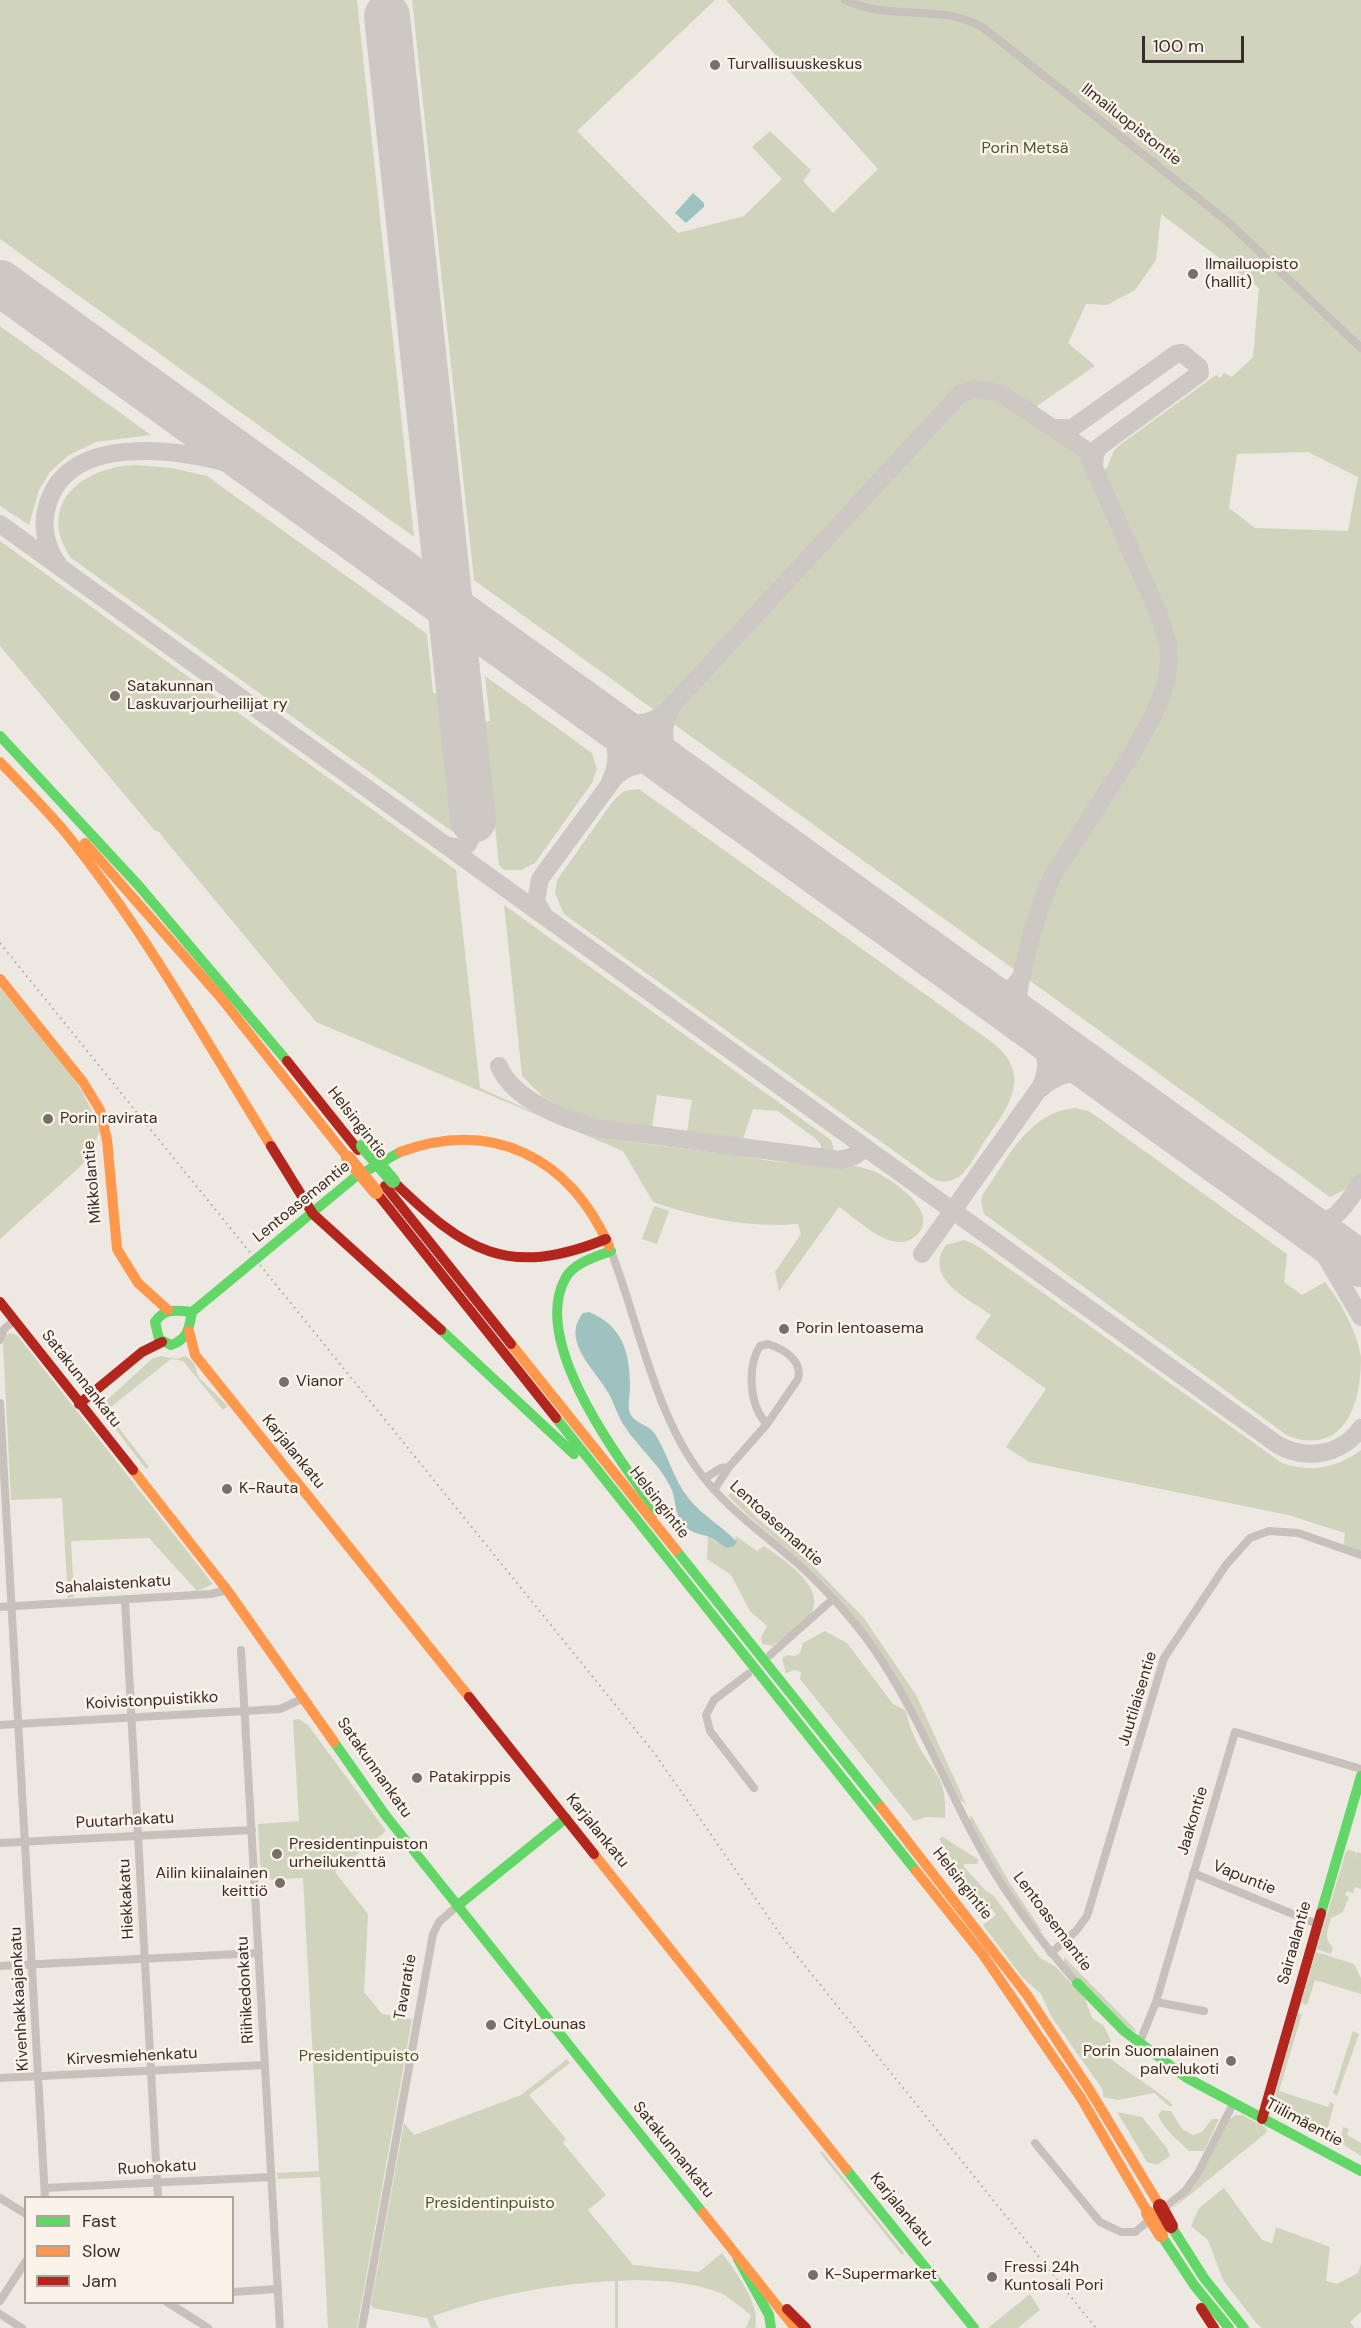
<!DOCTYPE html>
<meta charset="utf-8">
<style>
body{margin:0}
#map{position:relative;width:1361px;height:2328px;overflow:hidden;background:#eee8e2;font-family:"DM Sans",sans-serif}
canvas{display:block}
.legend{position:absolute;left:24px;top:2196px;width:210px;height:108px;box-sizing:border-box;background:#fbf2ea;border:2px solid #ada39d;margin:0;padding:8px 10px;list-style:none;font-size:18px;color:#392d29}
.legend li{display:flex;align-items:center;gap:12px;height:30px}
.legend b{width:30px;border:2px solid #ada39d}
.scale{position:absolute;left:1142px;top:36px;width:102px;height:27px;box-sizing:border-box;border:3px solid #392d29;border-top:0;padding-left:8px;font-size:18px;line-height:21px;white-space:nowrap;color:#392d29;-webkit-text-stroke:4px #fbf2ea;paint-order:stroke}
</style>
<div id="map">
<canvas width="1361" height="2328"></canvas>
<ul class="legend">
<li><b style="height:8px;background:#63d668"></b>Fast</li>
<li><b style="height:8px;background:#ff974d"></b>Slow</li>
<li><b style="height:8px;background:#b3261e"></b>Jam</li>
</ul>
<div class="scale">100 m</div>
</div>
<script>
const ctx = document.querySelector('canvas').getContext('2d');
ctx.lineJoin = 'round';
function fill(path, color) {
  ctx.fillStyle = color;
  ctx.fill(path, 'evenodd');
}
function stroke(path, color, width, dash) {
  ctx.strokeStyle = color;
  ctx.lineWidth = width;
  ctx.lineCap = dash ? 'butt' : 'round';
  ctx.setLineDash(dash || []);
  ctx.stroke(path);
}
function write(font, color, halo, rows, align = 'center') {
  ctx.font = font + ' "DM Sans",sans-serif';
  ctx.lineWidth = 5;
  ctx.setLineDash([]);
  ctx.textBaseline = 'middle';
  ctx.strokeStyle = halo;
  ctx.fillStyle = color;
  for (const [text, x, y, turn = 0] of rows) {
    ctx.save();
    ctx.translate(x, y);
    ctx.rotate((+turn || 0) * Math.PI / 180);
    ctx.textAlign = isNaN(turn) ? turn : align;
    if (halo) ctx.strokeText(text, 0, 0);
    ctx.fillText(text, 0, 0);
    ctx.restore();
  }
}
fill(new Path2D(`
 M 0,0 L 357,0 L 414,537 L 0,239 Z
 M 412,0 L 715,0 L 577,131 L 678,233 L 744,216 L 782,179 L 752,147 L 770,131 L 811,170 L 803,181 L 833,213 L 878,169 L 726,0 L 1361,0 L 1361,1189 L 1354,1185 L 1330,1197 L 474,580 ZM 1161,214 L 1259,288 L 1253,357 L 1232,377 L 1224,373 L 1220,378 L 1216,375 L 1117,447 L 1113,452 L 1107,468 L 1092,472 L 1076,450 L 1027,418 L 1038,405 L 1095,366 L 1068,343 L 1086,304 L 1107,305 L 1135,290 L 1156,260 ZM 1308,452 L 1358,477 L 1348,531 L 1255,528 L 1229,508 L 1237,454 Z
 M 0,326 L 151,435 L 96,442 L 69,455 L 50,472 L 39,490 L 29,525 L 0,506 Z
 M 135,465 L 172,468 L 207,476 L 427,634 L 433,692 L 438,695 L 453,832 L 71,558 C 35,504 83,467 135,465 Z
 M 0,541 L 456,870 L 480,1088 C 517,1104 555,1124 594,1134 C 650,1148 709,1149 765,1160 C 797,1166 844,1159 873,1171 C 893,1179 946,1216 913,1238 C 890,1254 858,1219 839,1207 L 779,1291 L 775,1272 L 801,1234 L 798,1224 C 748,1228 700,1218 653,1202 L 623,1151 L 316,1022 L 161,835 L 160,832 L 155,831 L 0,646 Z
 M 485,676 L 592,753 L 597,769 L 592,783 L 535,863 L 521,870 L 504,870 L 499,865 L 484,722 L 490,721 Z
 M 639,789 L 993,1043 C 1034,1075 1007,1110 984,1142 C 977,1153 969,1168 960,1176 C 952,1182 942,1183 933,1179 L 564,914 L 555,893 L 557,880 L 613,801 L 624,791 Z
 M 504,905 L 831,1140 L 834,1150 L 829,1153 L 820,1152 L 821,1145 L 816,1139 L 778,1111 L 753,1109 L 743,1139 L 687,1132 L 692,1100 L 657,1095 L 652,1127 L 600,1120 L 566,1110 L 542,1096 L 522,1076 Z
 M 0,988 C 36,1032 83,1076 100,1132 L 83,1164 L 0,1239 Z
 M 1075,1108 L 1088,1111 L 1096,1116 L 1287,1254 L 1284,1282 L 1302,1295 L 1325,1282 C 1341,1302 1357,1332 1361,1357 C 1361,1405 1345,1456 1288,1436 L 984,1214 L 981,1201 L 983,1194 C 1008,1159 1028,1112 1075,1108 Z
 M 654,1206 L 669,1211 L 657,1244 L 642,1239 Z
 M 964,1240 L 976,1245 L 1282,1463 C 1310,1473 1337,1468 1361,1450 L 1361,1555 L 1343,1548 L 1345,1533 L 1288,1515 L 1029,1462 L 1006,1447 L 1046,1389 L 975,1338 L 991,1315 C 969,1299 922,1278 946,1245 Z
 M 10,1333 L 17,1335 L 213,1584 L 197,1591 L 149,1538 L 71,1541 L 74,1597 L 68,1598 L 62,1498 L 11,1500 L 3,1345 L 5,1336 Z
 M 161,1356 L 177,1359 L 185,1356 C 198,1365 194,1365 199,1378 L 228,1406 L 223,1410 L 183,1361 L 171,1359 L 106,1411 L 149,1467 L 146,1469 L 101,1410 L 107,1400 L 153,1358 Z
 M 732,1491 L 757,1518 L 806,1559 L 864,1618 L 916,1695 L 966,1804 L 960,1800 C 925,1728 892,1658 838,1598 C 805,1560 763,1532 728,1496 Z
 M 708,1536 L 716,1542 L 734,1546 L 736,1536 L 757,1551 L 764,1546 C 784,1560 830,1589 809,1617 C 801,1628 784,1637 773,1646 L 762,1644 L 761,1637 L 767,1626 L 750,1611 L 731,1575 L 707,1559 Z
 M 825,1631 L 847,1643 L 893,1704 L 905,1710 C 908,1718 910,1728 914,1736 C 929,1772 948,1772 945,1818 L 926,1817 L 914,1821 L 800,1679 L 801,1672 L 794,1670 L 786,1673 L 782,1658 L 788,1655 L 795,1656 L 800,1653 L 803,1643 Z
 M 299,1719 L 308,1725 L 386,1831 L 335,1872 L 368,1914 L 364,1992 L 382,2014 L 412,2019 L 357,2328 L 328,2328 L 320,2177 L 278,2179 L 277,2173 L 319,2171 L 303,1878 L 261,1880 L 258,1824 L 299,1821 L 293,1720 Z
 M 971,1815 L 1009,1882 L 1042,1931 L 1038,1931 C 1011,1897 989,1858 969,1820 Z
 M 943,1837 L 979,1860 L 977,1864 L 964,1864 L 964,1867 L 985,1890 L 993,1895 L 1040,1958 L 1055,1966 L 1085,1999 L 1092,2018 L 1104,2026 L 1111,2041 L 1111,2059 C 1131,2076 1154,2087 1173,2105 L 1170,2107 L 1154,2093 L 1118,2100 L 1103,2097 L 1103,2090 L 1051,2016 L 1041,1994 L 1022,1977 L 983,1925 L 996,1915 L 992,1909 L 983,1909 L 939,1839 Z
 M 1350,1850 L 1356,1852 L 1354,1860 L 1357,1852 L 1361,1853 L 1361,1889 L 1355,1887 L 1353,1893 L 1347,1891 L 1345,1895 L 1349,1897 L 1343,1912 L 1331,1918 C 1328,1929 1323,1938 1333,1947 L 1331,1954 L 1317,1949 L 1346,1851 Z
 M 1316,1952 L 1354,1964 L 1361,1978 L 1361,1994 L 1315,1980 L 1307,2005 L 1301,2003 Z
 M 1064,1957 L 1135,2029 L 1136,2032 L 1120,2023 L 1064,1963 Z
 M 1298,2013 L 1302,2014 L 1279,2091 L 1328,2107 L 1330,2102 L 1334,2104 L 1326,2135 L 1273,2111 L 1272,2107 Z
 M 1353,2031 L 1359,2034 L 1337,2096 L 1333,2093 Z
 M 567,2059 L 570,2063 L 529,2095 L 566,2139 L 563,2143 L 606,2195 L 588,2210 L 633,2265 L 699,2272 L 722,2253 C 735,2270 762,2307 755,2328 L 746,2328 L 751,2315 C 741,2308 731,2298 720,2293 C 691,2281 649,2279 618,2281 L 618,2328 L 615,2328 L 615,2281 C 552,2284 493,2295 433,2316 L 438,2328 L 431,2328 L 427,2318 L 373,2308 L 371,2304 L 404,2123 L 414,2135 L 521,2095 Z
 M 1162,2110 L 1171,2111 L 1182,2129 L 1193,2135 L 1202,2132 L 1212,2119 L 1219,2119 L 1204,2151 L 1189,2151 C 1178,2140 1164,2130 1158,2115 Z
 M 1117,2112 L 1142,2117 L 1167,2148 L 1170,2156 L 1157,2165 L 1147,2162 Z
 M 1235,2115 L 1242,2115 L 1265,2127 L 1267,2132 L 1170,2211 L 1187,2194 L 1228,2121 Z
 M 1343,2127 L 1349,2129 L 1347,2135 L 1361,2143 L 1361,2156 L 1340,2142 Z
 M 822,2151 L 904,2253 L 902,2255 L 820,2153 Z
 M 1224,2188 L 1262,2240 L 1272,2243 L 1276,2227 L 1330,2247 L 1326,2281 L 1337,2284 L 1358,2273 L 1361,2264 L 1361,2312 L 1350,2322 L 1355,2328 L 1262,2328 L 1257,2324 L 1223,2280 L 1208,2240 L 1191,2226 L 1199,2208 Z
 M 1030,2294 L 1040,2310 L 1018,2328 L 988,2328 Z`), '#d0d4bc');
fill(new Path2D(`
 M 693,193 L 704,203 L 704,207 L 686,223 L 675,213 Z
 M 589,1312 C 623,1326 630,1353 630,1387 C 630,1394 628,1403 629,1410 C 632,1424 648,1423 655,1434 C 668,1454 673,1479 689,1499 C 703,1516 722,1526 737,1542 L 734,1546 L 727,1548 C 720,1544 713,1538 707,1536 C 696,1533 691,1533 683,1524 C 673,1512 677,1499 670,1486 C 659,1464 638,1447 625,1427 C 618,1417 615,1405 609,1394 C 596,1370 560,1341 583,1313 Z`), '#9ec2c0');
stroke(new Path2D(`
 M 1054,428 L 1072,428 L 1176,354 L 1182,353 L 1199,367 L 1200,373 L 1099,447 L 1095,454 L 1094,466
 M 0,524 L 1278,1445 C 1307,1461 1341,1455 1361,1428
 M 58,564 C 45,546 41,524 48,503 C 70,433 177,449 231,464 C 251,470 270,480 289,491
 M 672,707 C 658,728 664,754 681,772
 M 600,715 C 622,725 643,728 664,714 L 961,393 L 977,389 L 1000,393 L 1086,450 L 1160,617 L 1168,644 L 1169,661 L 1166,683 L 1156,710 L 1133,752 L 1055,872 C 1042,895 1016,981 1018,1007 C 1019,1015 1025,1020 1030,1026 C 1046,1044 1051,1064 1041,1086 L 922,1254
 M 600,715 C 617,735 622,757 610,782
 M 445,845 L 461,848 L 468,844 L 474,832
 M 544,915 L 536,901 L 540,879 L 615,777 C 637,758 660,762 684,776
 M 978,988 C 997,995 1013,994 1023,973
 M 499,1066 C 512,1099 565,1120 597,1128 L 840,1160 L 854,1156 L 866,1148
 M 1039,1090 C 1061,1069 1087,1068 1112,1084
 M 1287,1210 L 1323,1252 L 1361,1317
 M 1297,1218 C 1333,1231 1342,1209 1361,1183`), '#cec8c4', 18);
stroke(new Path2D(`
 M 387,16 L 473,820
 M 0,283 L 1361,1264`), '#cec8c4', 46);
stroke(new Path2D(`
 M 845,0 C 890,22 943,2 985,29 L 1227,221 L 1361,348
 M 611,1251 C 640,1326 656,1423 709,1484 C 738,1518 775,1542 807,1572 C 834,1598 860,1627 880,1658 C 917,1714 942,1776 973,1835 C 1001,1889 1037,1937 1077,1983
 M 0,1340 L 4,1329 L 15,1320
 M 0,1403 L 45,2198
 M 705,1478 L 721,1468 L 729,1467
 M 714,1490 L 729,1467 L 767,1424 L 798,1379 C 803,1361 784,1349 768,1344 L 760,1346 C 747,1367 749,1406 767,1424
 M 125,1600 L 158,2198
 M 0,1607 L 211,1594 L 227,1590
 M 241,1650 L 280,2328
 M 770,1655 L 833,1599
 M 748,1674 L 714,1700 L 706,1715 L 710,1731 L 754,1788
 M 0,1725 L 280,1709 L 304,1698
 M 0,1843 L 252,1830
 M 1193,1873 L 1317,1924
 M 1051,1953 L 1076,1931 L 1087,1916 L 1164,1658 L 1226,1565 L 1250,1538 L 1269,1531 L 1298,1533 L 1361,1555
 M 0,1966 L 259,1953
 M 1156,2002 L 1204,2011
 M 1139,2044 L 1156,2002 L 1235,1732 L 1361,1769
 M 0,2078 L 265,2065
 M 1035,2143 L 1100,2222 L 1121,2232 L 1135,2232 L 1185,2191 L 1198,2173 L 1233,2104
 M 45,2188 L 271,2177
 M 0,2198 L 26,2214
 M 232,2292 L 277,2289
 M 0,2301 L 26,2261
 M 167,2302 L 208,2328
 M 0,2314 L 22,2328
 M 362,2328 L 433,1934 L 439,1922 L 457,1906`), '#c7c0bb', 8);
stroke(new Path2D(`
 M 0,736 L 139,886 L 287,1061
 M 611,1251 C 595,1257 573,1263 565,1279 C 530,1344 621,1461 657,1512
 M 192,1312 C 177,1310 164,1308 155,1322 L 159,1339 L 171,1345 C 188,1339 189,1329 192,1312 L 354,1178 L 400,1152
 M 441,1330 L 574,1454
 M 556,1418 L 916,1871
 M 676,1550 L 881,1807
 M 334,1742 L 386,1816 L 703,2213
 M 457,1906 L 566,1818
 M 1321,1913 L 1361,1776
 M 1077,1983 L 1124,2031 L 1187,2078 L 1361,2171
 M 846,2169 L 974,2328
 M 1171,2226 L 1204,2278 L 1244,2328
 M 1161,2235 L 1194,2285 L 1229,2328
 M 738,2259 L 769,2315 L 771,2328`), '#63d668', 10);
stroke(new Path2D(`
 M 0,762 C 22,785 45,808 65,832 C 144,929 205,1040 271,1146
 M 85,843 L 221,998 L 348,1158
 M 0,979 L 83,1082 L 100,1110 L 107,1140 L 117,1249 L 138,1283 L 168,1310
 M 400,1152 C 493,1118 570,1158 609,1246
 M 189,1331 L 195,1355 L 469,1697
 M 511,1344 L 676,1550
 M 133,1470 L 227,1590 L 334,1742
 M 881,1807 L 1027,1995 L 1089,2089 L 1160,2206
 M 594,1854 L 846,2169
 M 916,1871 L 983,1955 L 1081,2098 L 1148,2213
 M 703,2213 L 795,2328`), '#ff974d', 10);
stroke(new Path2D(`
 M 287,1061 L 358,1150
 M 271,1146 L 313,1214 L 441,1330
 M 393,1181 C 465,1251 507,1279 606,1239
 M 385,1186 L 511,1344
 M 376,1192 L 556,1418
 M 0,1302 L 133,1470
 M 79,1404 L 142,1352 L 162,1342
 M 469,1697 L 594,1854
 M 1262,2119 L 1321,1913
 M 1201,2308 L 1214,2328
 M 787,2309 L 806,2328`), '#b3261e', 10);
stroke(new Path2D(`
 M 0,943 L 655,1754 L 785,1941 L 1096,2328`), '#afa9a5', 2, [1.5, 4.5]);
stroke(new Path2D(`
 M 363,1146 L 393,1181`), '#63d668', 14);
stroke(new Path2D(`
 M 348,1158 L 376,1192
 M 1148,2213 L 1161,2235`), '#ff974d', 14);
stroke(new Path2D(`
 M 1160,2206 L 1171,2226`), '#b3261e', 14);
for (const [x, y, r, color] of [
 [715,65,6,"#786e6a"],
 [1193,274,6,"#786e6a"],
 [115,696,6,"#786e6a"],
 [48,1119,6,"#786e6a"],
 [784,1329,6,"#786e6a"],
 [284,1382,6,"#786e6a"],
 [227,1489,6,"#786e6a"],
 [417,1778,6,"#786e6a"],
 [277,1854,6,"#786e6a"],
 [280,1883,6,"#786e6a"],
 [491,2025,6,"#786e6a"],
 [1231,2061,6,"#786e6a"],
 [813,2275,6,"#786e6a"],
 [992,2277,6,"#786e6a"]
]) {
  const dot = new Path2D();
  dot.arc(x, y, r, 0, 2 * Math.PI);
  ctx.fillStyle = color;
  ctx.fill(dot);
  stroke(dot, '#fbf2ea', 2);
}
write('16px', '#392d29', '#fbf2ea', [
 ["Turvallisuuskeskus",727,65],
 ["Ilmailuopisto",1205,265],
 ["(hallit)",1205,283],
 ["Satakunnan",127,687],
 ["Laskuvarjourheilijat ry",127,705],
 ["Porin ravirata",60,1119],
 ["Porin lentoasema",796,1329],
 ["Vianor",296,1382],
 ["K-Rauta",239,1489],
 ["Patakirppis",429,1778],
 ["Presidentinpuiston",289,1845],
 ["urheilukenttä",289,1863],
 ["Ailin kiinalainen",268,1874,"right"],
 ["keittiö",268,1892,"right"],
 ["CityLounas",503,2025],
 ["Porin Suomalainen",1219,2052,"right"],
 ["palvelukoti",1219,2070,"right"],
 ["Fressi 24h",1004,2268],
 ["Kuntosali Pori",1004,2286],
 ["K-Supermarket",825,2275]
], 'left');
write('16px', '#392d29', '#fbf2ea', [
 ["Ilmailuopistontie",1131,125,38],
 ["Helsingintie",357,1123,52],
 ["Mikkolantie",93,1182,-95],
 ["Lentoasemantie",302,1202,-39],
 ["Satakunnankatu",81,1379,52],
 ["Karjalankatu",293,1452,51],
 ["Helsingintie",659,1503,52],
 ["Lentoasemantie",776,1524,42],
 ["Sahalaistenkatu",113,1585,-4],
 ["Juutilaisentie",1138,1699,-73],
 ["Koivistonpuistikko",152,1701,-3],
 ["Satakunnankatu",374,1768,55],
 ["Puutarhakatu",125,1821,-3],
 ["Jaakontie",1193,1821,-73],
 ["Karjalankatu",597,1831,51],
 ["Vapuntie",1244,1878,22],
 ["Helsingintie",962,1884,52],
 ["Hiekkakatu",127,1899,-93],
 ["Lentoasemantie",1052,1922,53],
 ["Sairaalantie",1295,1943,-74],
 ["Tavaratie",406,1987,-80],
 ["Riihikedonkatu",246,1990,-93],
 ["Kivenhakkaajankatu",20,1999,-93],
 ["Kirvesmiehenkatu",132,2057,-3],
 ["Tiilimäentie",1304,2123,28],
 ["Satakunnankatu",673,2150,51],
 ["Ruohokatu",157,2168,-3],
 ["Karjalankatu",901,2210,51]
]);
write('16px', '#4a582b', '#fbf2ea', [
 ["Porin Metsä",1025,149],
 ["Presidentipuisto",359,2057],
 ["Presidentinpuisto",490,2204]
]);
</script>
